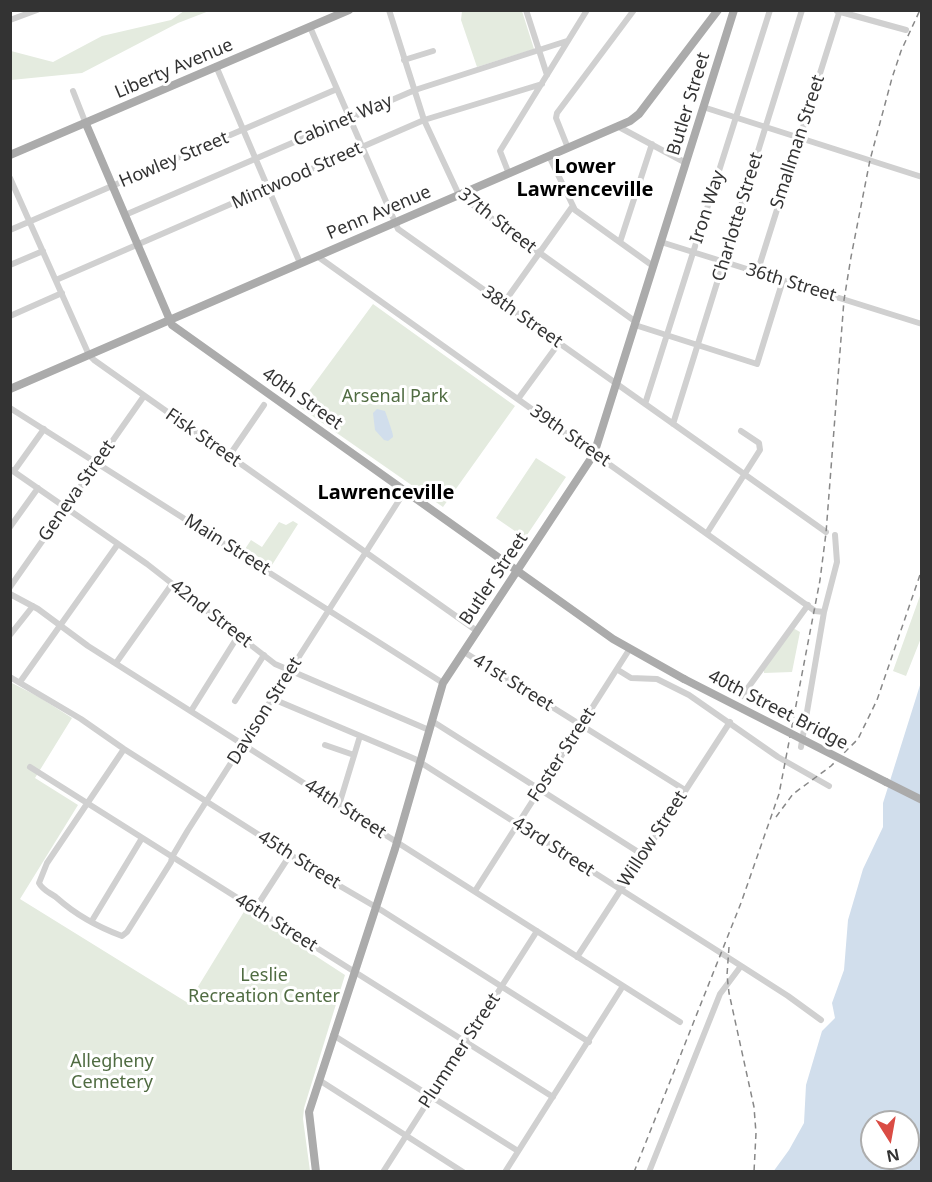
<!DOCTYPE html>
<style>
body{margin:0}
#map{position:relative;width:932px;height:1182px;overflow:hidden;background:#fff;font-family:"Noto Sans",sans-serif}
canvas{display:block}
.frame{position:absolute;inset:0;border:12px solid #333;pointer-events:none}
.north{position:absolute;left:860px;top:1110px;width:60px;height:60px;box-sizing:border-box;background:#fff;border:2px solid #adadad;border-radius:50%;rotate:169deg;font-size:16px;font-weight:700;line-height:24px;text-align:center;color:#333}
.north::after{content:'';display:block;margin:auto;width:21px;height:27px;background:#da4c44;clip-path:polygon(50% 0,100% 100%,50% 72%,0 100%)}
</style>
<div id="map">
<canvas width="932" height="1182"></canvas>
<div class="frame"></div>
<div class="north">N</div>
</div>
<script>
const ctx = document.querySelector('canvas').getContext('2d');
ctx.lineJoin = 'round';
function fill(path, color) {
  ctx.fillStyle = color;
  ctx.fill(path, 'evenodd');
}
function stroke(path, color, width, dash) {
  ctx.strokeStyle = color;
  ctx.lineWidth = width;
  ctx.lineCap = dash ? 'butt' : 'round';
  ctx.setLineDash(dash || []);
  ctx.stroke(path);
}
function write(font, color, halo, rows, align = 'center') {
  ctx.font = font + ' "Noto Sans",sans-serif';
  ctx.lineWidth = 6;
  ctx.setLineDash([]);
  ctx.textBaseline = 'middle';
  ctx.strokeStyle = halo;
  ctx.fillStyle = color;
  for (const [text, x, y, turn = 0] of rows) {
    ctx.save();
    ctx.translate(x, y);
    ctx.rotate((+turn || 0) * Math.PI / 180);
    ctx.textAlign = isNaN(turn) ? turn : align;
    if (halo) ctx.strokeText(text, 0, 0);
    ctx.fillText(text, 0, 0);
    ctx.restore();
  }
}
fill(new Path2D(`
 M 184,11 L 209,11 L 178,23 L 82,73 L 11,80 L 11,51 L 53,62 L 102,36 L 171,20 Z
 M 462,11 L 522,11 L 534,49 L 477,67 L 461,20 Z
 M 373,304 L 515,406 L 443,507 L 298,406 Z
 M 536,458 L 566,477 L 525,538 L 496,518 Z
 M 293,521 L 298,524 L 272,565 L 245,549 L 251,540 L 262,547 L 279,522 L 286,525 Z
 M 921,593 L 921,638 L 906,676 L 893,671 Z
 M 793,628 L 800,632 L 792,672 L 764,673 L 764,668 Z
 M 10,682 L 39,697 L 72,718 L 35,778 L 78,805 L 20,899 L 188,1003 L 245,910 L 345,975 L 304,1108 L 303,1119 L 310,1171 L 11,1171 Z`), '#e4ebdf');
fill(new Path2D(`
 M 377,409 L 385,411 C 386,414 394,435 393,437 L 388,441 L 384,440 L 375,430 L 373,413 Z
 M 921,682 L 921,1171 L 773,1172 L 789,1150 L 804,1123 L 806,1085 L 822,1031 L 835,1018 L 832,1003 L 844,970 L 848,920 L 863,869 L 883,827 L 883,803 ZM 872,1122 L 908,1122 L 908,1158 L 872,1158 Z`), '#d1deec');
stroke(new Path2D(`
 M 389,10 L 424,120 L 459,195 L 636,322
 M 526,10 L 547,75
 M 837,11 L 906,30
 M 10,20 L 37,10
 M 310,27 L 398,229 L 826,532
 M 404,60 L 433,51
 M 216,66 L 300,263
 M 73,91 L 86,124
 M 703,107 L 922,177
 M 619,127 L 686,163
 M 568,148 L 556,118 L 557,113 L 634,10
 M 549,156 L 575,210 L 653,266
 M 509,174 L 500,151 L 587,10
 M 10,178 L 89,355 L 94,360 L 477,631
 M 125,215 L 415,90 L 567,41
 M 10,230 L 337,89
 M 620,242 L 652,144
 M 661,242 L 922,324
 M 317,256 L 815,611 L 824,612
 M 10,265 L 43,251
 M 757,273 L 840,10
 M 56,280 L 424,120 L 542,84
 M 503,304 L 572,207
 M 10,316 L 62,293
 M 635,325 L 757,364 L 783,280
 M 518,399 L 559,343
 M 645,404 L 770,10
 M 10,408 L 443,683
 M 673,424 L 802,10
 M 229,456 L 264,405
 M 10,469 L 147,564 L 275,664 L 429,730
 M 14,471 L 44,429
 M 10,527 L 38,488
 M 707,533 L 760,450 L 759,443 L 741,431
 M 10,587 L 144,396
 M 10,594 L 38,609 L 88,646 L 680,1022
 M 10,635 L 33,606
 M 464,652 L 685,790
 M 116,663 L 172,584
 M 618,670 L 631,678 L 657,679 L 689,695 L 778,757 L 829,786
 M 10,677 L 81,719 L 124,749 L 333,882 L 381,910 L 589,1042
 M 20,682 L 118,544
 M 742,696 L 808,605
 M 273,699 L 415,759 L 721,953 L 788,996 L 821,1020
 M 235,701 L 264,655
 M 191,711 L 238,636
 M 432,721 L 643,855
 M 325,745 L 354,755
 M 801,747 L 824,612 L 837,562 L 835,535
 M 124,749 L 47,863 L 39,883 C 43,891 51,893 57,898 C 76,915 98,927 122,936 L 127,932 L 171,862 L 172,857 L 188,830 L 405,491
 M 30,767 L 553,1097
 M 339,805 L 360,736
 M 475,891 L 629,650
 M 255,909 L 290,855
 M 93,919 L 142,838
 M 577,957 L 730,722
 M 333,1035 L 518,1151
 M 319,1080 L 463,1172
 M 383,1172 L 537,931
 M 505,1172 L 623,986
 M 649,1172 L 720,994 L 741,966`), '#d0d0d0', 6);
stroke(new Path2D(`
 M 86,124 L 172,325 L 613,639 L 684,679
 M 10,155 L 349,10
 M 10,389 L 630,121 L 639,114 L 718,10
 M 886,782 L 922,800
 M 316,1172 L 309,1112 L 395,849 L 443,683 L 594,454 L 734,10`), '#ababab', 8);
stroke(new Path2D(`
 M 776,817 L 793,794 L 831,766 L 858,739 L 877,700 L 922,569
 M 729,947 L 727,975 L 729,993 L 754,1107 L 756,1133 L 754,1172
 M 634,1172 L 741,903 L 779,794 L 820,580 L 826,533 L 844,300 L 851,257 L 870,160 L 892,78 L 901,51 L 920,10`), '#888', 1.5, [6, 4.5]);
stroke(new Path2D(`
 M 684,679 L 886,782`), '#ababab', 8);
write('18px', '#333', '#fff', [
 ["Liberty Avenue",174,69,-23],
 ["Butler Street",689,104,-73],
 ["Cabinet Way",343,121,-23],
 ["Smallman Street",798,142,-72],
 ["Howley Street",174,160,-23],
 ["Mintwood Street",297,176,-24],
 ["Iron Way",708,207,-72],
 ["Penn Avenue",379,213,-23],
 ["Charlotte Street",738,217,-73],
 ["37th Street",497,221,38],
 ["36th Street",791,283,17],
 ["38th Street",522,317,35],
 ["40th Street",302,399,35],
 ["39th Street",570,436,35],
 ["Fisk Street",203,438,35],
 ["Geneva Street",77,491,-55],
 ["Main Street",227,545,32],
 ["Butler Street",494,579,-56],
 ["42nd Street",211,614,38],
 ["41st Street",513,683,32],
 ["40th Street Bridge",778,710,27],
 ["Davison Street",265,711,-58],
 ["Foster Street",562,755,-57],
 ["44th Street",345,809,33],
 ["Willow Street",653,839,-57],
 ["43rd Street",553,847,33],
 ["45th Street",299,860,32],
 ["46th Street",276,923,32],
 ["Plummer Street",460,1051,-57]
]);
write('18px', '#506c42', '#fff', [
 ["Arsenal Park",395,397],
 ["Leslie",264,976],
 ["Recreation Center",264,997],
 ["Allegheny",112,1062],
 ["Cemetery",112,1083]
]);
write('bold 20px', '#000', '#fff', [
 ["Lower",585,167],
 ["Lawrenceville",585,190],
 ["Lawrenceville",386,493]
]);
</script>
